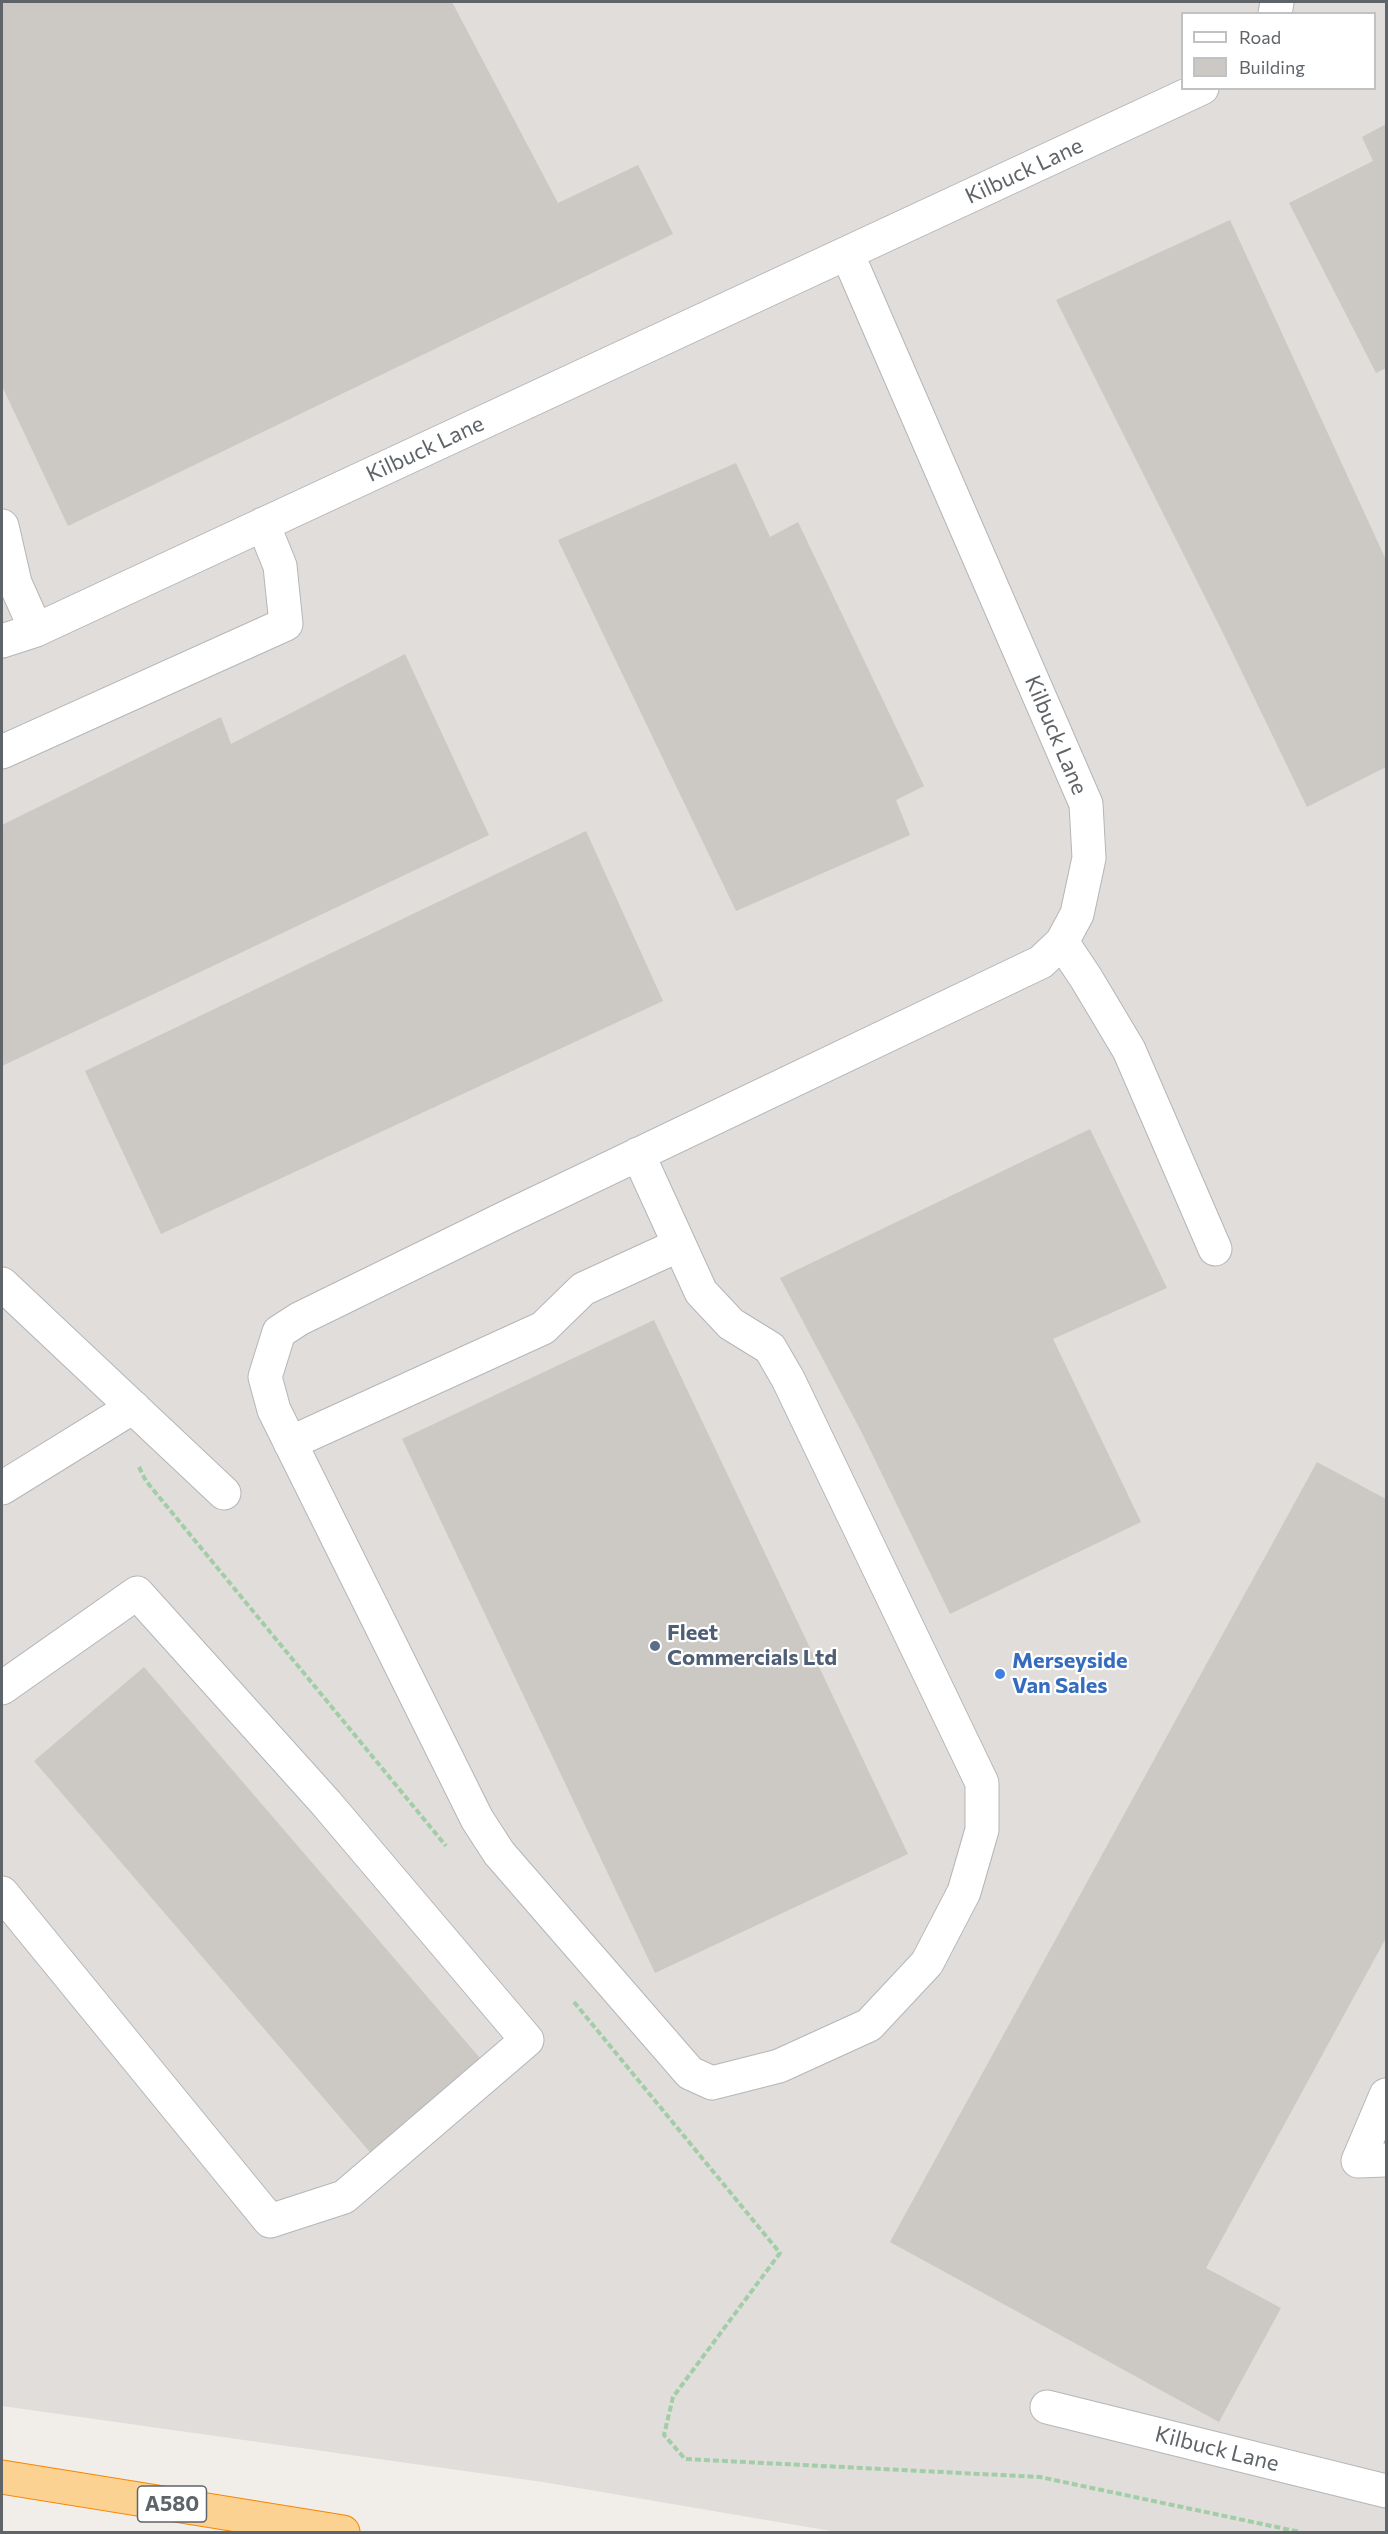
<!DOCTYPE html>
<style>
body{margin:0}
#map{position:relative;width:1388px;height:2534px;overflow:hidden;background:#f1ede8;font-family:Commissioner,sans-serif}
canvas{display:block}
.frame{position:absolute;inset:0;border:3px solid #5f6468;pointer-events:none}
.legend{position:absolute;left:1181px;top:12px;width:195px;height:78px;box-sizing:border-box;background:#fff;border:2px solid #bfc1c3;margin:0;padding:8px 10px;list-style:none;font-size:18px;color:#5f6468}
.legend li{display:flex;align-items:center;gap:12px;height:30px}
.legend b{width:30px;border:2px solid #bfc1c3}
</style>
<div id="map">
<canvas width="1388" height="2534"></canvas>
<div class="frame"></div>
<ul class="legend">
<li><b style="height:8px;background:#fff"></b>Road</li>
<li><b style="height:16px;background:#ccc8c4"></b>Building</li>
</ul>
</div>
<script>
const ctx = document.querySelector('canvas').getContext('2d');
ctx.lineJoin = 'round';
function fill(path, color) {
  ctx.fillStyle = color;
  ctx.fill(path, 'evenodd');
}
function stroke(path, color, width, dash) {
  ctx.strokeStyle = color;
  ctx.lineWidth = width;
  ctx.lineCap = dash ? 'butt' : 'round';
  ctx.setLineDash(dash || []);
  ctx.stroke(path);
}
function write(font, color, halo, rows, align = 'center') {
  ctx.font = font + ' Commissioner,sans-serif';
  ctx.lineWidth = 4.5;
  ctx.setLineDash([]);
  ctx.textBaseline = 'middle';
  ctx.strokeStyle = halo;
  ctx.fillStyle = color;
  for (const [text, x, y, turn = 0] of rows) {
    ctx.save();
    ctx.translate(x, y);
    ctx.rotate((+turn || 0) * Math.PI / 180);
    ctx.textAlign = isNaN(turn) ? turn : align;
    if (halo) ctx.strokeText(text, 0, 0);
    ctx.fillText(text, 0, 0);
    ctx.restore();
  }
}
fill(new Path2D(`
 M 2,2 L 1386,2 L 1386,2532 L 837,2532 L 543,2482 L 2,2406 ZM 1182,14 L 1374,14 L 1374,88 L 1182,88 Z`), '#e0ddda');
fill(new Path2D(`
 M 2,2 L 452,2 L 558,203 L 638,165 L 673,234 L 68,526 L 2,386 Z
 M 1386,124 L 1386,368 L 1376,373 L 1289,203 L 1373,161 L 1362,137 Z
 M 1230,220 L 1386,560 L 1386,767 L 1307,807 L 1223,633 L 1056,300 Z
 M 736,463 L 770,537 L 798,522 L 924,786 L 896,800 L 910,835 L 736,911 L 558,540 Z
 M 405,654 L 489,835 L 2,1066 L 2,825 L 221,717 L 231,744 Z
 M 586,831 L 663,1001 L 161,1234 L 85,1071 Z
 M 1090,1129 L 1167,1288 L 1053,1339 L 1141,1522 L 950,1614 L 861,1431 L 780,1278 Z
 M 654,1320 L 908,1854 L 655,1973 L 402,1439 Z
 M 1317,1462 L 1386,1499 L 1386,1938 L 1206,2268 L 1281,2308 L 1219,2422 L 890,2242 Z
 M 144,1667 L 485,2064 L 375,2158 L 34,1761 Z`), '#ccc8c4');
const minor = new Path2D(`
 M 1275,14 L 1277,2
 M 2,526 L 15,583 L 36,630
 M 2,641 L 36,630 L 1202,88
 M 2,752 L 286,624 L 280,566 L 263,524
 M 1062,942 L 1086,978 L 1129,1050 L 1215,1249
 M 638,1154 L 701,1292 L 731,1324 L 770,1348 L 788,1379 L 982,1783 L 982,1830 L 964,1892 L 927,1963 L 869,2025 L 779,2066 L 712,2083 L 690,2073 L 499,1853 L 477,1819 L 274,1410 L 265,1377 L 279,1332 L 299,1319 L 505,1218 L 1041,962 L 1062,942 L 1077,914 L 1089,858 L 1086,804 L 847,253
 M 2,1284 L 224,1493
 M 290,1443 L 543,1328 L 583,1289 L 679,1245
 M 2,1488 L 133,1407
 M 2,1688 L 137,1593 L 326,1803 L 527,2040 L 344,2197 L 270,2221 L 2,1893
 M 1386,2095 L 1358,2161 L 1386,2160
 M 1047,2407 L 1386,2491`);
const highway = new Path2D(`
 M 2,2477 L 343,2532`);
stroke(minor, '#b3b6ba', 35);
stroke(highway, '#f78701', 35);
stroke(new Path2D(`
 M 139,1467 L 146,1481 L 446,1846
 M 574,2002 L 780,2253 L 673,2397 L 664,2435 L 685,2459 L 1040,2477 L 1300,2532`), '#a1cea7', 4, [6, 3]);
stroke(minor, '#fff', 33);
stroke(highway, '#fcd293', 33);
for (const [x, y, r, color] of [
 [655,1646,6,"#5c6f8a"],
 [1000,1674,6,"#3f7fe0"]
]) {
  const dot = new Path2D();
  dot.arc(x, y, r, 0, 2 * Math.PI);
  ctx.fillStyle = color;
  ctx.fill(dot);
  stroke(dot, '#fff', 2);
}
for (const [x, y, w] of [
 [172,2504,69]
]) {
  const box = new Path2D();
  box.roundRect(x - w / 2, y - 18, w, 36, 4.5);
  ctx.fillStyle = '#fff';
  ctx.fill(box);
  stroke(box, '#5f6468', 1.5);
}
write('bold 21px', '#5f6468', null, [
 ["A580",172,2504]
]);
write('22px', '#5f6468', '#fff', [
 ["Kilbuck Lane",1024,171,-25],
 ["Kilbuck Lane",425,449,-25],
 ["Kilbuck Lane",1056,735,67],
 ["Kilbuck Lane",1217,2449,14]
]);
write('bold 22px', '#4e5e75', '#fff', [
 ["Fleet",667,1633],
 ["Commercials Ltd",667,1658]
], 'left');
write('bold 22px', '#366cbe', '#fff', [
 ["Merseyside",1012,1661],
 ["Van Sales",1012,1686]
], 'left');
</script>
